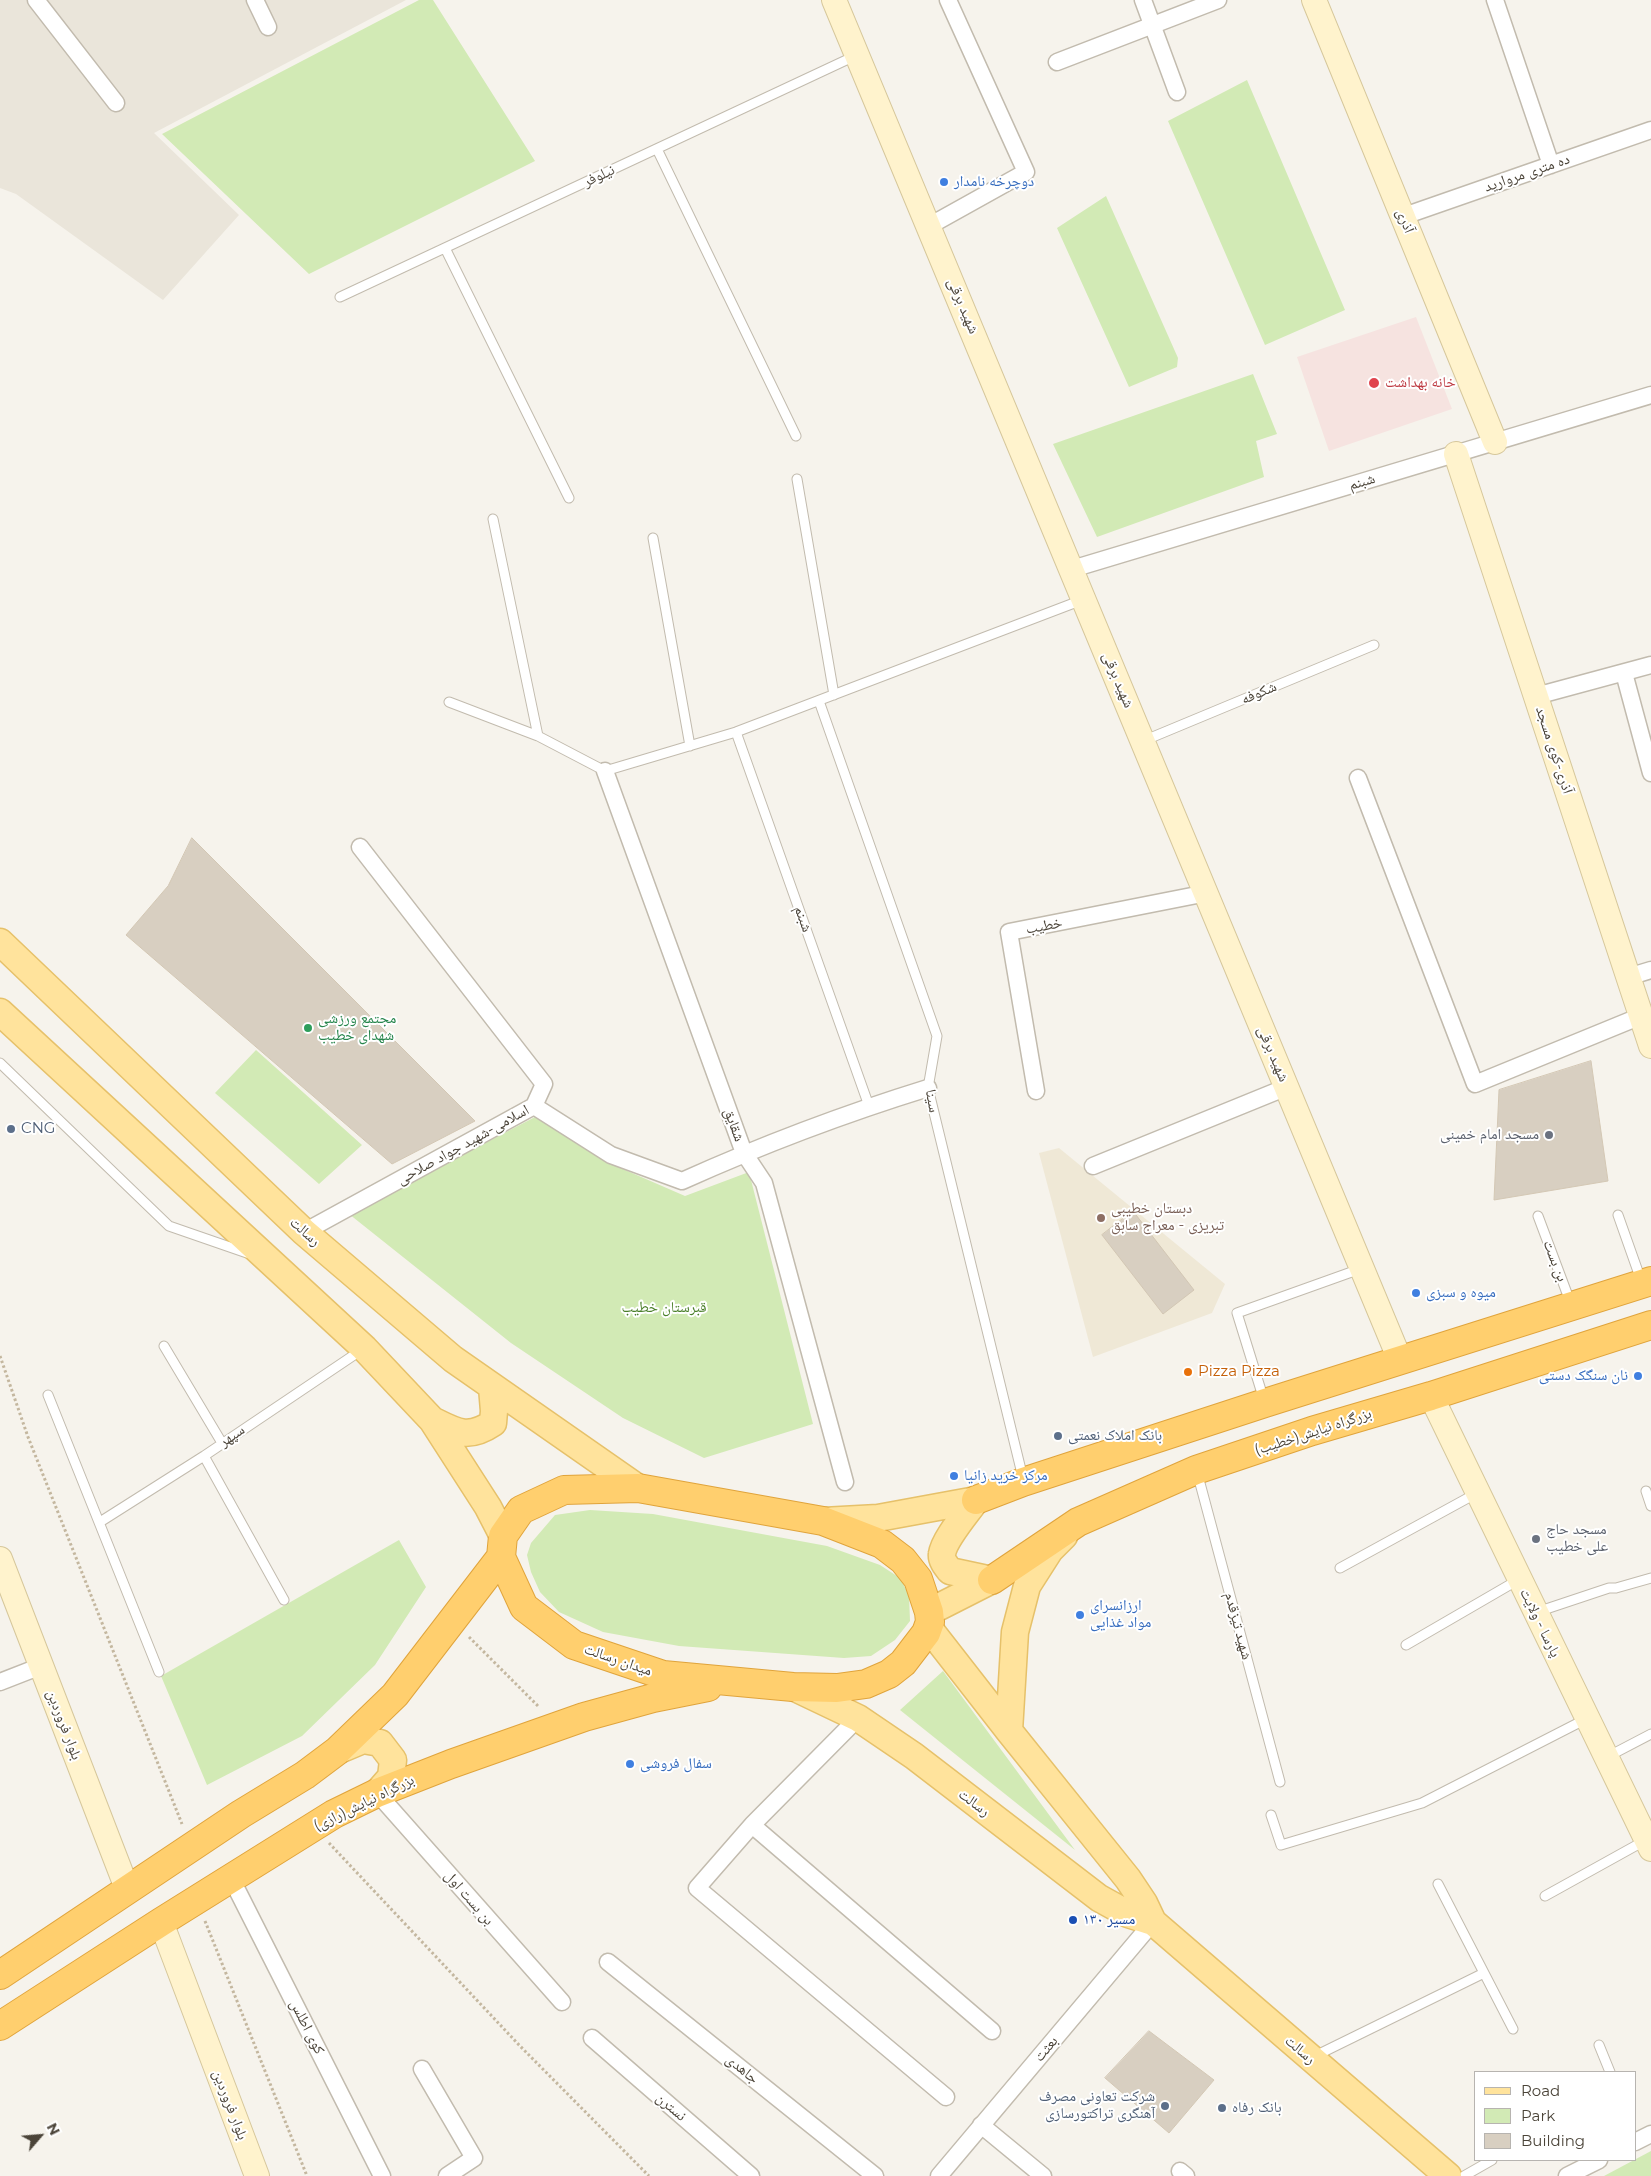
<!DOCTYPE html>
<meta charset="utf-8">
<style>
body{margin:0}
#map{position:relative;width:1651px;height:2176px;overflow:hidden;background:#f6f3ec;font-family:Montserrat,sans-serif}
canvas{display:block}
.legend{position:absolute;left:1474px;top:2071px;width:162px;height:90px;box-sizing:border-box;background:#fff;border:1px solid #b7b4b0;margin:0;padding:6px 9px;list-style:none;font-size:15px;color:#4b4439}
.legend li{display:flex;align-items:center;gap:10px;height:25px}
.legend b{width:25px;border:1px solid #b7b4b0}
.north{position:absolute;left:15px;top:2111px;width:50px;height:50px;-webkit-text-stroke:4px #fff;paint-order:stroke;rotate:63deg;font-size:14px;font-weight:700;line-height:20px;text-align:center;color:#4b4439}
.north::after{content:'';display:block;margin:auto;width:18px;height:22px;background:#4b4439;clip-path:polygon(50% 0,100% 100%,50% 72%,0 100%)}
</style>
<div id="map">
<canvas width="1651" height="2176"></canvas>
<ul class="legend">
<li><b style="height:6px;background:#ffe39c"></b>Road</li>
<li><b style="height:14px;background:#d2eab5"></b>Park</li>
<li><b style="height:14px;background:#d8cfc1"></b>Building</li>
</ul>
<div class="north">N</div>
</div>
<script>
const ctx = document.querySelector('canvas').getContext('2d');
ctx.lineJoin = 'round';
function fill(path, color) {
  ctx.fillStyle = color;
  ctx.fill(path, 'evenodd');
}
function stroke(path, color, width, dash) {
  ctx.strokeStyle = color;
  ctx.lineWidth = width;
  ctx.lineCap = dash ? 'butt' : 'round';
  ctx.setLineDash(dash || []);
  ctx.stroke(path);
}
function write(font, color, halo, rows, align = 'center') {
  ctx.font = font + ' Montserrat,"Noto Naskh Arabic",sans-serif';
  ctx.lineWidth = 4;
  ctx.setLineDash([]);
  ctx.textBaseline = 'middle';
  ctx.strokeStyle = halo;
  ctx.fillStyle = color;
  for (const [text, x, y, turn = 0] of rows) {
    ctx.save();
    ctx.translate(x, y);
    ctx.rotate((+turn || 0) * Math.PI / 180);
    ctx.textAlign = isNaN(turn) ? turn : align;
    if (halo) ctx.strokeText(text, 0, 0);
    ctx.fillText(text, 0, 0);
    ctx.restore();
  }
}
fill(new Path2D(`
 M 0,0 L 406,0 L 154,133 L 239,215 L 163,300 L 16,194 L 0,188 Z`), '#eae5da');
fill(new Path2D(`
 M 1059,1148 L 1225,1284 L 1212,1313 L 1093,1357 L 1039,1153 Z`), '#efe8d6');
fill(new Path2D(`
 M 1416,317 L 1452,409 L 1329,451 L 1297,357 Z`), '#f6e3e0');
fill(new Path2D(`
 M 419,0 L 433,0 L 535,161 L 309,274 L 162,134 Z
 M 1247,80 L 1345,310 L 1265,345 L 1168,121 Z
 M 1106,196 L 1178,358 L 1177,367 L 1129,387 L 1057,228 Z
 M 1253,374 L 1277,434 L 1256,441 L 1264,477 L 1097,537 L 1053,444 Z
 M 256,1050 L 362,1145 L 319,1184 L 215,1093 Z
 M 535,1117 L 609,1163 L 685,1196 L 749,1172 L 813,1424 L 704,1458 L 623,1418 L 511,1343 L 349,1214 Z
 M 590,1510 L 653,1514 L 827,1546 L 880,1565 L 900,1578 L 909,1595 L 910,1621 L 895,1640 L 871,1656 L 844,1658 L 679,1646 L 603,1632 L 559,1612 L 540,1592 L 531,1572 L 527,1555 L 531,1543 L 555,1515 Z
 M 399,1540 L 426,1587 L 375,1665 L 302,1736 L 207,1785 L 161,1676 Z
 M 943,1671 L 1075,1850 L 900,1710 Z
 M 1651,2151 L 1651,2176 L 1604,2176 Z`), '#d2eab5');
const building = new Path2D(`
 M 192,838 L 475,1121 L 392,1164 L 126,935 L 168,886 Z
 M 1591,1061 L 1608,1181 L 1494,1200 L 1499,1090 Z
 M 1133,1211 L 1194,1290 L 1163,1314 L 1102,1235 Z
 M 1149,2031 L 1214,2080 L 1169,2133 L 1105,2078 Z`);
fill(building, '#d8cfc1');
stroke(building, '#d3c7b4', 1);
const lane = new Path2D(`
 M 657,149 L 796,436
 M 445,248 L 569,498
 M 340,297 L 857,55
 M 797,479 L 834,695
 M 493,519 L 538,736
 M 653,538 L 690,746
 M 819,701 L 937,1036 L 928,1088 L 1023,1478
 M 449,702 L 538,736 L 605,771 L 736,732 L 1082,600
 M 736,732 L 869,1106
 M 1143,741 L 1374,645
 M 0,1063 L 169,1226 L 247,1253
 M 1618,1215 L 1641,1280
 M 1538,1216 L 1571,1304
 M 164,1346 L 222,1443
 M 48,1395 L 159,1672
 M 1264,1400 L 1237,1313 L 1360,1269
 M 204,1456 L 284,1600
 M 1197,1472 L 1280,1782
 M 1646,1491 L 1651,1506
 M 100,1522 L 204,1456 L 363,1349
 M 1340,1568 L 1477,1493
 M 1537,1612 L 1609,1588 L 1616,1588 L 1651,1578
 M 1406,1645 L 1518,1580
 M 1607,1757 L 1651,1734
 M 1271,1815 L 1281,1845 L 1422,1803 L 1586,1719
 M 1438,1884 L 1513,2029
 M 1545,1896 L 1646,1840
 M 1599,2045 L 1610,2072
 M 1315,2056 L 1484,1973
 M 1464,2176 L 1492,2160`);
const street = new Path2D(`
 M 36,0 L 116,103
 M 255,0 L 268,27
 M 1143,0 L 1177,92
 M 1495,0 L 1551,165
 M 1057,62 L 1218,0
 M 1404,216 L 1651,130
 M 929,226 L 1026,172 L 948,0
 M 1072,569 L 1651,395
 M 1624,673 L 1651,773
 M 1536,696 L 1651,665
 M 605,771 L 744,1153 L 764,1183 L 845,1482
 M 1358,778 L 1475,1084 L 1641,1016
 M 360,847 L 544,1084 L 534,1106
 M 1628,977 L 1651,970
 M 1036,1091 L 1009,932 L 1207,893
 M 1093,1166 L 1287,1087
 M 304,1232 L 534,1106 L 611,1155 L 682,1181 C 762,1145 844,1114 928,1088
 M 0,1682 L 41,1666
 M 858,1718 L 752,1825 L 992,2031
 M 377,1793 L 562,2002
 M 752,1825 L 697,1888 L 946,2097
 M 231,1878 L 382,2176
 M 608,1962 L 875,2176
 M 592,2038 L 751,2176
 M 422,2069 L 474,2158 L 447,2176
 M 981,2125 L 1043,2176
 M 1635,2142 L 1651,2134
 M 1180,2171 L 1186,2176
 M 939,2176 L 1153,1922
 M 1567,2176 L 1599,2160`);
const secondary = new Path2D(`
 M 834,0 L 1400,1360
 M 1314,0 L 1495,442
 M 1456,454 L 1651,1046
 M 1431,1396 L 1651,1849
 M 0,1559 L 128,1891
 M 161,1922 L 257,2176`);
const primary = new Path2D(`
 M 0,942 L 304,1232 L 453,1359 L 638,1488
 M 0,1012 L 364,1348 L 432,1420 L 488,1507 L 503,1536
 M 432,1420 C 456,1432 468,1440 493,1423 L 494,1411 L 492,1387
 M 976,1500 C 967,1513 944,1539 942,1554 C 941,1560 946,1566 950,1571 L 992,1580
 M 823,1521 L 878,1518 L 976,1500
 M 929,1612 L 992,1580
 M 928,1627 L 1009,1731 L 1128,1879 L 1144,1903 L 1153,1922
 M 793,1687 L 858,1718 L 914,1756 L 1099,1898 L 1128,1914 L 1153,1922 L 1448,2176
 M 1009,1731 L 1015,1632 L 1027,1586 L 1050,1550 L 1064,1536
 M 337,1751 L 363,1740 L 380,1743 L 393,1760 L 391,1777 L 377,1793`);
const highway = new Path2D(`
 M 638,1488 L 823,1521 L 882,1544 L 903,1560 L 918,1579 L 929,1612 L 930,1622 L 926,1633 L 903,1663 L 889,1674 L 866,1684 L 837,1688 L 793,1687 L 663,1675 L 574,1645 L 524,1607 L 501,1557 L 503,1536 L 521,1510 L 564,1490 Z
 M 976,1500 L 1023,1482 L 1265,1403 L 1651,1281
 M 992,1580 L 1078,1522 L 1196,1470 L 1312,1431 L 1431,1396 L 1651,1325
 M 0,1975 L 241,1814 L 305,1775 L 337,1751 L 395,1695 L 501,1557
 M 0,2026 L 161,1922 L 334,1814 L 377,1793 L 451,1764 L 584,1717 L 653,1698 L 708,1687`);
stroke(lane, '#c2bbae', 11);
stroke(street, '#c2bbae', 19);
stroke(secondary, '#d6c79b', 26);
stroke(primary, '#e6c16a', 29);
stroke(highway, '#e0a43c', 30);
stroke(new Path2D(`
 M 0,1356 L 28,1437 L 182,1824
 M 469,1637 L 539,1707
 M 329,1843 L 520,2046 L 649,2176
 M 205,1921 L 307,2176`), '#c4b79f', 3, [2.5, 2.5]);
stroke(lane, '#fff', 9);
stroke(street, '#fff', 16);
stroke(secondary, '#fff3cd', 24);
stroke(primary, '#ffe39c', 26);
stroke(highway, '#ffcf6e', 28);
for (const [x, y, r, color] of [
 [944,182,5,"#3f7fe0"],
 [1374,383,6,"#e0444e"],
 [308,1028,5,"#2e9e5b"],
 [11,1129,5,"#5c6f8a"],
 [1549,1135,5,"#6b7280"],
 [1101,1218,5,"#8d6e63"],
 [1416,1293,5,"#3f7fe0"],
 [1188,1372,5,"#e8710a"],
 [1638,1376,5,"#3f7fe0"],
 [1058,1436,5,"#5c6f8a"],
 [954,1476,5,"#3f7fe0"],
 [1536,1539,5,"#6b7280"],
 [1080,1615,5,"#3f7fe0"],
 [630,1764,5,"#3f7fe0"],
 [1073,1920,5,"#1a4fb4"],
 [1165,2106,5,"#5c6f8a"],
 [1222,2108,5,"#5c6f8a"]
]) {
  const dot = new Path2D();
  dot.arc(x, y, r, 0, 2 * Math.PI);
  ctx.fillStyle = color;
  ctx.fill(dot);
  stroke(dot, '#fff', 2);
}
write('15px', '#4b4439', '#fff', [
 ["ده متری مروارید",1527,173,-19],
 ["نیلوفر",599,176,-25],
 ["آذری",1405,221,68],
 ["شهید برقی",963,306,67],
 ["شبنم",1362,482,-17],
 ["شهید برقی",1118,680,67],
 ["شکوفه",1259,693,-23],
 ["آذری-کوی مسجد",1554,750,72],
 ["شبنم",803,919,70],
 ["خطیب",1044,926,-11],
 ["شهید برقی",1273,1054,67],
 ["سینا",932,1101,80],
 ["شقایق",734,1125,70],
 ["اسلامی-شهید جواد صلاحی",463,1145,-29],
 ["رسالت",305,1232,42],
 ["بن بست",1555,1261,69],
 ["بزرگراه نیایش(خطیب)",1313,1432,-18],
 ["سپهر",232,1436,-34],
 ["پارسا - ولایت",1540,1623,64],
 ["شهید تیزقدم",1238,1626,75],
 ["میدان رسالت",618,1660,19],
 ["بلوار فروردین",64,1725,69],
 ["بزرگراه نیایش(رازی)",364,1803,-26],
 ["رسالت",974,1803,37],
 ["بن بست اول",469,1898,49],
 ["کوی اطلس",307,2027,63],
 ["بعثت",1046,2049,-50],
 ["رسالت",1300,2050,41],
 ["جاهدی",742,2069,39],
 ["بلوار فروردین",230,2105,69],
 ["نسترن",671,2107,41]
]);
write('15px', '#366cbe', '#fff', [
 ["دوچرخه نامدار",954,182],
 ["میوه و سبزی",1426,1293],
 ["نان سنگک دستی",1628,1376,"right"],
 ["مرکز خرید زانیا",964,1476],
 ["ارزانسرای",1090,1606],
 ["مواد غذایی",1090,1623],
 ["سفال فروشی",640,1764]
], 'left');
write('15px', '#be3a42', '#fff', [
 ["خانه بهداشت",1385,383]
], 'left');
write('15px', '#27864d', '#fff', [
 ["مجتمع ورزشی",318,1019],
 ["شهدای خطیب",318,1036]
], 'left');
write('15px', '#4e5e75', '#fff', [
 ["CNG",21,1129],
 ["بانک املاک نعمتی",1068,1436],
 ["شرکت تعاونی مصرف",1155,2097,"right"],
 ["آهنگری تراکتورسازی",1155,2114,"right"],
 ["بانک رفاه",1232,2108]
], 'left');
write('15px', '#5b616d', '#fff', [
 ["مسجد امام خمینی",1539,1135],
 ["مسجد حاج",1546,1530,"left"],
 ["علی خطیب",1546,1547,"left"]
], 'right');
write('15px', '#785e54', '#fff', [
 ["دبستان خطیبی",1111,1209],
 ["تبریزی - معراج سابق",1111,1226]
], 'left');
write('15px', '#4a7f2a', '#fff', [
 ["قبرستان خطیب",664,1308]
]);
write('15px', '#c56008', '#fff', [
 ["Pizza Pizza",1198,1372]
], 'left');
write('15px', '#164399', '#fff', [
 ["مسیر ۱۳۰",1083,1920]
], 'left');
</script>
